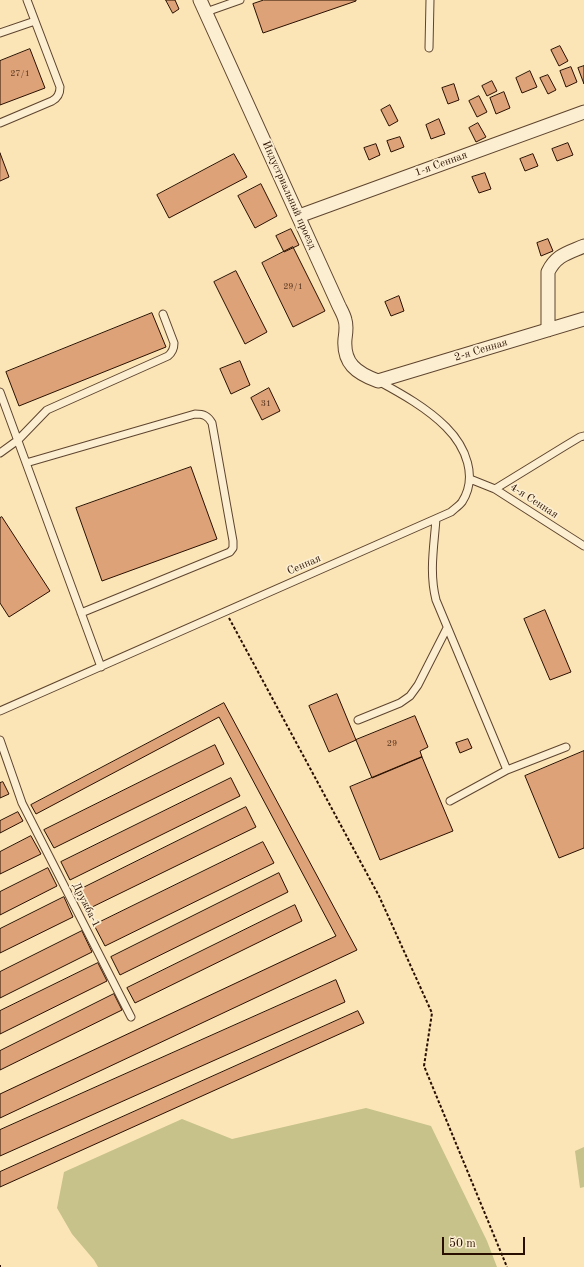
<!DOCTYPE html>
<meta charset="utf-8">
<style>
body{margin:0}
#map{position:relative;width:584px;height:1267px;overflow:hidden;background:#fbe5b7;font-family:"Old Standard TT",serif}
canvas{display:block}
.scale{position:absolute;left:442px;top:1237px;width:83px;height:18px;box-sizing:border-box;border:2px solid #290f00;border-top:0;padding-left:5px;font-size:12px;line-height:14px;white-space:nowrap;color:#290f00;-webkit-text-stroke:3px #fceed0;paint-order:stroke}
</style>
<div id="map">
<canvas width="584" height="1267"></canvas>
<div class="scale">50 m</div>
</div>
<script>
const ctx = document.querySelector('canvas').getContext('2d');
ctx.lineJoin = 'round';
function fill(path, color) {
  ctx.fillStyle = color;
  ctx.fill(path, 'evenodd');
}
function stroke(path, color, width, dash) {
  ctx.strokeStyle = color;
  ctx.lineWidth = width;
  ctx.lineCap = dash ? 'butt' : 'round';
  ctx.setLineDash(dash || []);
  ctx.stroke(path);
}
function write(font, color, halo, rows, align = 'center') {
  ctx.font = font + ' "Old Standard TT",serif';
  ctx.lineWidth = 3.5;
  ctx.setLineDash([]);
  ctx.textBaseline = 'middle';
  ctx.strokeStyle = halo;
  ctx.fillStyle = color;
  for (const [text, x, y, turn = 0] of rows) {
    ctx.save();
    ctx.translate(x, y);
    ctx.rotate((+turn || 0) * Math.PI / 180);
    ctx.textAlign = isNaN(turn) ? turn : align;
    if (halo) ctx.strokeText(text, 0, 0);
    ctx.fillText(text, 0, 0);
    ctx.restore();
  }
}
fill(new Path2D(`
 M 366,1108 L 431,1126 L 487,1241 L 497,1267 L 98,1267 L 94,1260 L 72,1234 L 57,1208 L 64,1172 L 182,1119 L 232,1139 Z
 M 584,1147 L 584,1187 L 580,1188 L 575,1151 Z`), '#c6c289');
const building = new Path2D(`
 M 166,0 L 175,0 L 179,9 L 173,13 Z
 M 264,0 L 356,0 L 356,1 L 263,33 L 253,4 Z
 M 560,46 L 568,61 L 559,66 L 551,50 Z
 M 30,49 L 45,88 L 0,105 L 0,61 Z
 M 584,66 L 584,84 L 578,68 Z
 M 571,67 L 577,82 L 566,87 L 560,71 Z
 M 530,71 L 537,87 L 522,93 L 516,78 Z
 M 548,75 L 556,90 L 548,94 L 540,78 Z
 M 492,81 L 497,91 L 487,96 L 482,86 Z
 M 454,84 L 459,100 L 448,104 L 442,88 Z
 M 504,92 L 510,108 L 496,114 L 490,98 Z
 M 479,96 L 487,112 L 477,117 L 469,101 Z
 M 390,105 L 398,121 L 389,126 L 381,110 Z
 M 439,119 L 445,134 L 431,139 L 426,125 Z
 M 478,123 L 486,137 L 476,142 L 469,128 Z
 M 400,137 L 404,147 L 391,152 L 387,141 Z
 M 568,143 L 573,155 L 557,161 L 552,149 Z
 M 376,144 L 380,155 L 369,160 L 364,148 Z
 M 0,153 L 9,177 L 0,181 Z
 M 234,154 L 247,177 L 169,218 L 157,195 Z
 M 533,154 L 538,166 L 525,171 L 520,159 Z
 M 485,173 L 491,189 L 479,193 L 472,177 Z
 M 261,184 L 277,216 L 255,228 L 238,196 Z
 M 291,229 L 299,245 L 284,252 L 276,236 Z
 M 548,239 L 553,251 L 541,256 L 537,243 Z
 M 293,247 L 325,311 L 293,327 L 262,263 Z
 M 236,271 L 267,332 L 245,344 L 214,282 Z
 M 399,296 L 404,311 L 391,316 L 385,302 Z
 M 152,313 L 166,347 L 19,406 L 6,372 Z
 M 240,361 L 250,385 L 231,394 L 220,369 Z
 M 269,388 L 280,411 L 262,420 L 251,398 Z
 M 191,467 L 217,539 L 102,581 L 76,508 Z
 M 2,517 L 50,591 L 9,617 L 0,603 L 0,518 Z
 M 545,610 L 571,672 L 550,680 L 524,619 Z
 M 337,694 L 356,740 L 329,752 L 309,706 Z
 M 224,703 L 357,950 L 0,1118 L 0,1094 L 336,936 L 219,717 L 36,814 L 31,805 Z
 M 415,716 L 428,747 L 420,751 L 422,757 L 372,778 L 356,740 Z
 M 468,739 L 472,748 L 460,753 L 456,743 Z
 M 215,745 L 224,764 L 54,848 L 44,830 Z
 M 584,751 L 584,848 L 559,858 L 525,776 Z
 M 422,757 L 453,831 L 380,860 L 350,787 Z
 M 231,778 L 240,796 L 70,880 L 61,862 Z
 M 3,782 L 9,794 L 0,798 L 0,783 Z
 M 246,807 L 256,827 L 86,910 L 77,891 Z
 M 18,812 L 23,821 L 0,833 L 0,821 Z
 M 31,836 L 41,854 L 0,874 L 0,852 Z
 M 263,842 L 274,863 L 105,946 L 94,925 Z
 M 48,868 L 57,886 L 0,915 L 0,892 Z
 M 279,873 L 288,892 L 120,975 L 111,957 Z
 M 64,897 L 73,917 L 0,953 L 0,929 Z
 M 295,905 L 302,921 L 135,1003 L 127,988 Z
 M 82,931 L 92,952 L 0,998 L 0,972 Z
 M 98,963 L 107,981 L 0,1034 L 0,1011 Z
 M 336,980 L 345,1002 L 0,1156 L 0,1130 Z
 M 114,994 L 122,1010 L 0,1070 L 0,1051 Z
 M 358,1011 L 364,1023 L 0,1187 L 0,1172 Z`);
fill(building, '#dda277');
stroke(building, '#290f00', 1);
const service = new Path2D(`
 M 206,12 L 240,0
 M 0,33 L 35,21
 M 429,48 L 430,0
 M 0,123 L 52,101 C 58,98 60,93 60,87 L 27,0
 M 0,392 L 101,667
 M 0,453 L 18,440 L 47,410 L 168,356 C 173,352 174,348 174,343 L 163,314
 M 26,463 L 195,414 C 204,414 208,416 212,423 L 233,541 L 233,548 L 230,552 L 81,613
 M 470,479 L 495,489 L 584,546
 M 495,489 L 565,446 L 580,437 L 584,436
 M 436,519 C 434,546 429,573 436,600 L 507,770 L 450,801
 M 0,711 L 451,512 C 454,509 459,506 462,502 C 478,477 466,447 446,427 C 427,408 402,394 378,381
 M 358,720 L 400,703 L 410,696 L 418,685 L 447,628
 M 0,740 L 22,803 L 131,1017
 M 507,770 L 566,747`);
const minor = new Path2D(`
 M 200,0 L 339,306 C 341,310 344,315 345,320 C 347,326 346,332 345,339 C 343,363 356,373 378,381 L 584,319
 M 299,216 L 584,112
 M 548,330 L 548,272 C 556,255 568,253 584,246`);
stroke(service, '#5e442e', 9);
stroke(minor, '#5e442e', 15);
stroke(new Path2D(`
 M 229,618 L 379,896 L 432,1013 L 424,1066 L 507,1267
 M 0,1265 L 0,1267`), '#290f00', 2, [3, 2]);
stroke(service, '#fceed0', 7);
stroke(minor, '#fceed0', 13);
write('9px', '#56341e', null, [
 ["27/1",20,74],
 ["29/1",293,287],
 ["31",266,404],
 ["29",392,744]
]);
write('11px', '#290f00', '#fceed0', [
 ["1-я Сенная",441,164,-20],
 ["Индустриальный проезд",289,195,66],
 ["2-я Сенная",481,350,-17],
 ["4-я Сенная",534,501,33],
 ["Сенная",304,565,-24],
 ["Дружба-1",86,905,63]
]);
</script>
